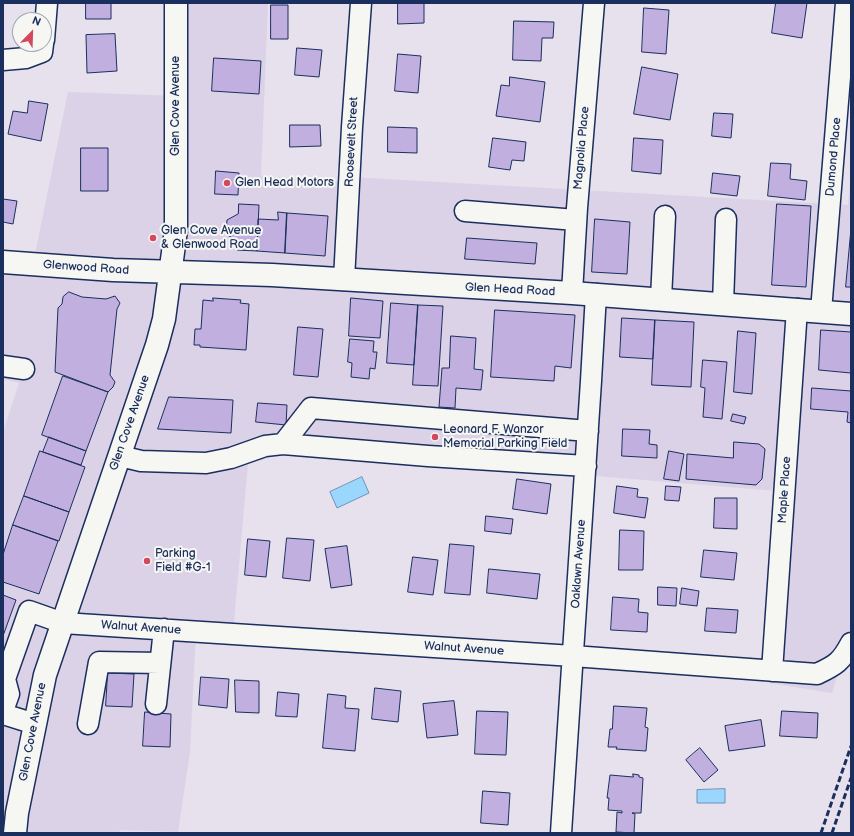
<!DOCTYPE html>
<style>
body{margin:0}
#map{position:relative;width:854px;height:836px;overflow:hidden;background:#e6e1ec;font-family:"Balsamiq Sans",sans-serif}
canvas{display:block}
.frame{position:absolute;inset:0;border:4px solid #1b2f5e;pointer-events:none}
.north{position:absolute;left:12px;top:12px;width:40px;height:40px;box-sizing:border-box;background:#f6f6f2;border:1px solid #9ea6b7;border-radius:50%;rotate:23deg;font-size:11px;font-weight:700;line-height:16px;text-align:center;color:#1b2f5e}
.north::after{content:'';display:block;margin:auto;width:14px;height:18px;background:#d1495b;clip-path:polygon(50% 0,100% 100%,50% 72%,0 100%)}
</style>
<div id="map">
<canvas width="854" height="836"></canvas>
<div class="frame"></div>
<div class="north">N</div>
</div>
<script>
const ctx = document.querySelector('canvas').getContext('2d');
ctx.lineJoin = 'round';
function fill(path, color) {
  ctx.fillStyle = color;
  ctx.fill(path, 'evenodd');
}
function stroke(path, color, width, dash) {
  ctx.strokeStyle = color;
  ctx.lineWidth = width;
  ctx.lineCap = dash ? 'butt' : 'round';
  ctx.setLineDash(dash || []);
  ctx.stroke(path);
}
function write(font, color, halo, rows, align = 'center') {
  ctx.font = font + ' "Balsamiq Sans",sans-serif';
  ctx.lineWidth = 4;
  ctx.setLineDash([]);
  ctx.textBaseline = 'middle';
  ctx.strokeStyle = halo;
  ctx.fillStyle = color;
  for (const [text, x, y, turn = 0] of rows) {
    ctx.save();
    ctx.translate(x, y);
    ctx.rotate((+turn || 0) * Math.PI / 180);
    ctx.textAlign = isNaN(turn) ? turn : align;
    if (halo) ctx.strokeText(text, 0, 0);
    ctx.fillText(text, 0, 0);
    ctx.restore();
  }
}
fill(new Path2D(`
 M 177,3 L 268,3 L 261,176 L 349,182 L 350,177 L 848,205 L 851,170 L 851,629 L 832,693 L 769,683 L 789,492 L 292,451 L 248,464 L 233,633 L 196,631 L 190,752 L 178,832 L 120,830 L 119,833 L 3,833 L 3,432 L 19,383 L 3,379 L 3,262 L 33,264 L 68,92 L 177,96 Z`), '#dbd2e8');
const water = new Path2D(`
 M 362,477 L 369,493 L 337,508 L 330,492 Z
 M 725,789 L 725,803 L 697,803 L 697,790 Z`);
fill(water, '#9bd6fc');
stroke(water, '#6893bd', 1);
const building = new Path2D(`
 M 86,3 L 111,3 L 111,19 L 86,19 Z
 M 398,3 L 424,3 L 424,23 L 398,24 Z
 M 776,3 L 807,3 L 802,38 L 772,33 Z
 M 271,5 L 288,5 L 288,39 L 271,39 Z
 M 644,8 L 669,10 L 666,54 L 642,52 Z
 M 514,21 L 554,22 L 553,38 L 542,38 L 541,61 L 513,60 Z
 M 115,34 L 117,71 L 87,73 L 86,35 Z
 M 297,48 L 322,50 L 319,77 L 295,75 Z
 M 398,54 L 421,56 L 418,93 L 395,91 Z
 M 214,58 L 261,61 L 259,94 L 212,91 Z
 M 642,67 L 678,74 L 670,120 L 634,114 Z
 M 510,77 L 545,82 L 540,122 L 496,116 L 501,85 L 509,86 Z
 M 29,101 L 48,104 L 41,141 L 8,134 L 13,111 L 27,113 Z
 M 714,113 L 733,114 L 731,138 L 712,136 Z
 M 290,125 L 320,125 L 321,146 L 290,147 Z
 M 388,127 L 417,128 L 417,153 L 388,152 Z
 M 493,138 L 526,142 L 524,161 L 512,160 L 510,170 L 489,167 Z
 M 634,138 L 663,140 L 661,174 L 632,171 Z
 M 81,148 L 108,148 L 108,191 L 81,191 Z
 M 771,163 L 791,164 L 790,179 L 807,181 L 805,200 L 768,196 Z
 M 216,171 L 239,173 L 238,195 L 215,194 Z
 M 713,173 L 740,176 L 737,196 L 711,193 Z
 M 3,199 L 17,201 L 13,224 L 3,222 Z
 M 239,204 L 259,205 L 257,251 L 237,250 L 237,241 L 226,234 L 227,220 L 238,214 Z
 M 777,204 L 811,206 L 806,287 L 772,285 Z
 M 278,212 L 287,213 L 285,253 L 257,251 L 258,219 L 278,220 Z
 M 287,213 L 328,216 L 325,256 L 285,253 Z
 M 595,219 L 630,222 L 627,274 L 592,272 Z
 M 851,229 L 851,287 L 846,287 Z
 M 467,238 L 537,243 L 535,264 L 465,259 Z
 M 69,292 L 82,297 L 106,299 L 115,296 L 120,303 L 117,309 L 110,375 L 115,382 L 113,387 L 108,392 L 55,372 L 58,308 L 62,304 L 63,297 Z
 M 213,298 L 241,300 L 240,303 L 249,304 L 246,350 L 200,347 L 200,345 L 194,345 L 195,329 L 201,329 L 203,300 L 213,301 Z
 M 351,298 L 383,301 L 380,338 L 349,336 Z
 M 391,303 L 418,305 L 414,365 L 387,363 Z
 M 418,305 L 443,306 L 438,386 L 413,385 Z
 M 495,310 L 575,315 L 571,368 L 555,366 L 554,381 L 491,377 Z
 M 622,318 L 655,320 L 653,359 L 620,357 Z
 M 655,320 L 694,322 L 691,387 L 652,385 Z
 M 298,327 L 323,329 L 318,377 L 294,375 Z
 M 821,330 L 851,332 L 851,373 L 819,370 Z
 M 738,331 L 756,333 L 752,394 L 734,392 Z
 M 451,336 L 476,338 L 474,369 L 483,370 L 481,390 L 456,388 L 455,408 L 439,407 L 442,368 L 449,368 Z
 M 350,339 L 374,341 L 373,352 L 377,352 L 375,369 L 370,368 L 369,379 L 351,377 L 352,363 L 348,362 Z
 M 703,360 L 727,362 L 722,419 L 703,417 L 705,388 L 701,387 Z
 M 63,376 L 108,392 L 86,451 L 42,435 Z
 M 812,388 L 851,391 L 851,423 L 847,422 L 848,412 L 811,409 Z
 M 169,397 L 233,400 L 231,433 L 158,429 Z
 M 258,403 L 287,405 L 286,425 L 256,422 Z
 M 733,414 L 746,417 L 744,424 L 731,421 Z
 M 623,429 L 650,430 L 649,444 L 657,445 L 657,458 L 622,456 Z
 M 49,437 L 86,451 L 81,465 L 43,452 Z
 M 734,442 L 759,444 L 765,449 L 762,479 L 756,485 L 686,479 L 687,454 L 733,458 Z
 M 40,451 L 85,467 L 69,512 L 24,496 Z
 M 669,451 L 684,454 L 679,481 L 664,479 Z
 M 517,479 L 551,484 L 547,514 L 513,509 Z
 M 617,486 L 638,489 L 637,497 L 648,498 L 645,518 L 614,513 Z
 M 666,486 L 681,487 L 679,501 L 665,500 Z
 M 24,496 L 69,512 L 59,541 L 13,525 Z
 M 715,498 L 737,498 L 737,529 L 714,528 Z
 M 486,516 L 513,519 L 511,534 L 485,531 Z
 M 13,525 L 58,541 L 39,594 L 3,582 L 3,555 Z
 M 620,530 L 644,531 L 643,570 L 619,570 Z
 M 287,538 L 314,540 L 310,581 L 283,578 Z
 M 248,539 L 270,541 L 266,577 L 245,575 Z
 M 450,544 L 474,546 L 470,595 L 445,593 Z
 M 347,546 L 352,585 L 331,588 L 325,549 Z
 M 704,550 L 737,553 L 734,580 L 701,577 Z
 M 413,557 L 438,560 L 433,595 L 408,592 Z
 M 489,569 L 540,574 L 537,599 L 487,593 Z
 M 658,587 L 677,588 L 676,606 L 658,605 Z
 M 682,588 L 699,591 L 697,606 L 680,604 Z
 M 3,595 L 16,600 L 3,636 Z
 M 613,597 L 639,599 L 638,612 L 648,613 L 647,632 L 611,630 Z
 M 707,608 L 738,610 L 736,633 L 705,631 Z
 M 108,673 L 134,674 L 132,707 L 106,706 Z
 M 201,677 L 229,679 L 227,708 L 199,705 Z
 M 235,680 L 259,681 L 259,713 L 236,712 Z
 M 375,688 L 401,691 L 398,722 L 372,719 Z
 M 278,692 L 299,694 L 297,717 L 276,716 Z
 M 328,694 L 346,696 L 345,708 L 359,709 L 355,751 L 323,748 Z
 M 454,701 L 458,735 L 427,738 L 423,704 Z
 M 614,706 L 647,708 L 645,727 L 648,728 L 646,751 L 616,749 L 617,747 L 608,747 L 610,729 L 612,729 Z
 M 477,711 L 508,712 L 506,755 L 475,754 Z
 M 782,711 L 818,713 L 817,738 L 780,736 Z
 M 145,712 L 171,714 L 170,747 L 143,746 Z
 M 761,720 L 765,746 L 729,751 L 725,726 Z
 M 700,748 L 718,770 L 704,782 L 686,760 Z
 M 633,774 L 639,775 L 639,777 L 643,778 L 641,813 L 632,813 L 635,814 L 634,833 L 616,832 L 617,812 L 622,813 L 622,811 L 608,810 L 609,798 L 607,798 L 610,775 L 633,777 Z
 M 483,791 L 510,793 L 508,825 L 481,823 Z`);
fill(building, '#c0afdf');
stroke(building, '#1b2f5e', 1);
const minor = new Path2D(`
 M 44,40 L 47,3
 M 3,60 L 26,58 L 42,52 L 43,44
 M 465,211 L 576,220
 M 344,280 L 352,127 L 361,3
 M 572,293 L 577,208 L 594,3
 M 661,299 L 665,216
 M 723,304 L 726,219
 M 821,311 L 846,3
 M 3,366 L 24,369
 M 283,444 L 311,408 L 588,431
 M 120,456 L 141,461 L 206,463 L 231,458 L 265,446 L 283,444 L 428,456 L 586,466
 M 772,671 L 797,309
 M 156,704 L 164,629
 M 3,711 L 9,694 L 5,679 L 29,611 L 63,623 L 573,656 L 817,674 C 836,665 841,662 851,643
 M 3,714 L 35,724
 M 88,724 L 99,662 L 160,663
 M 561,833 L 591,381 L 596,294`);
const major = new Path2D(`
 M 3,262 L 113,270 L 272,275 L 572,293 L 851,314
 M 15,833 L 17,813 L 45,675 L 157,345 L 164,319 L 176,230 L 176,3`);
stroke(minor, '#1b2f5e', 23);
stroke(major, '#1b2f5e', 25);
stroke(minor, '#f6f6f2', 20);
stroke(major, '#f6f6f2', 22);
stroke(new Path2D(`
 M 821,833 L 851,746
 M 832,833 L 851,778`), '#1b2f5e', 3, [6, 3]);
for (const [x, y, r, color] of [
 [227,183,4,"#d1495b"],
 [153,238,4,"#d1495b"],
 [435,437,4,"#d1495b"],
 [147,561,4,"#d1495b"]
]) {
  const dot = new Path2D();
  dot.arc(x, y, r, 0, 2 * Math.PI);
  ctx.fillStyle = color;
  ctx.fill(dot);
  stroke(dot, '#f6f6f2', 1.5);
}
write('12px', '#1b2f5e', '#f6f6f2', [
 ["Glen Cove Avenue",176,106,-90],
 ["Roosevelt Street",352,142,-87],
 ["Magnolia Place",582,148,-85],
 ["Dumond Place",834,157,-85],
 ["Glenwood Road",86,268,4],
 ["Glen Head Road",510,290,3],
 ["Glen Cove Avenue",130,423,-71],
 ["Maple Place",785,490,-86],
 ["Oaklawn Avenue",579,564,-86],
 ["Walnut Avenue",141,628,4],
 ["Walnut Avenue",464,649,4],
 ["Glen Cove Avenue",33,732,-79]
]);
write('12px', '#1b2f5e', '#f6f6f2', [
 ["Glen Head Motors",235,183],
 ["Glen Cove Avenue",161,231],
 ["& Glenwood Road",161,245],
 ["Leonard F. Wanzor",443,430],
 ["Memorial Parking Field",443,444],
 ["Parking",155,554],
 ["Field #G-1",155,568]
], 'left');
</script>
